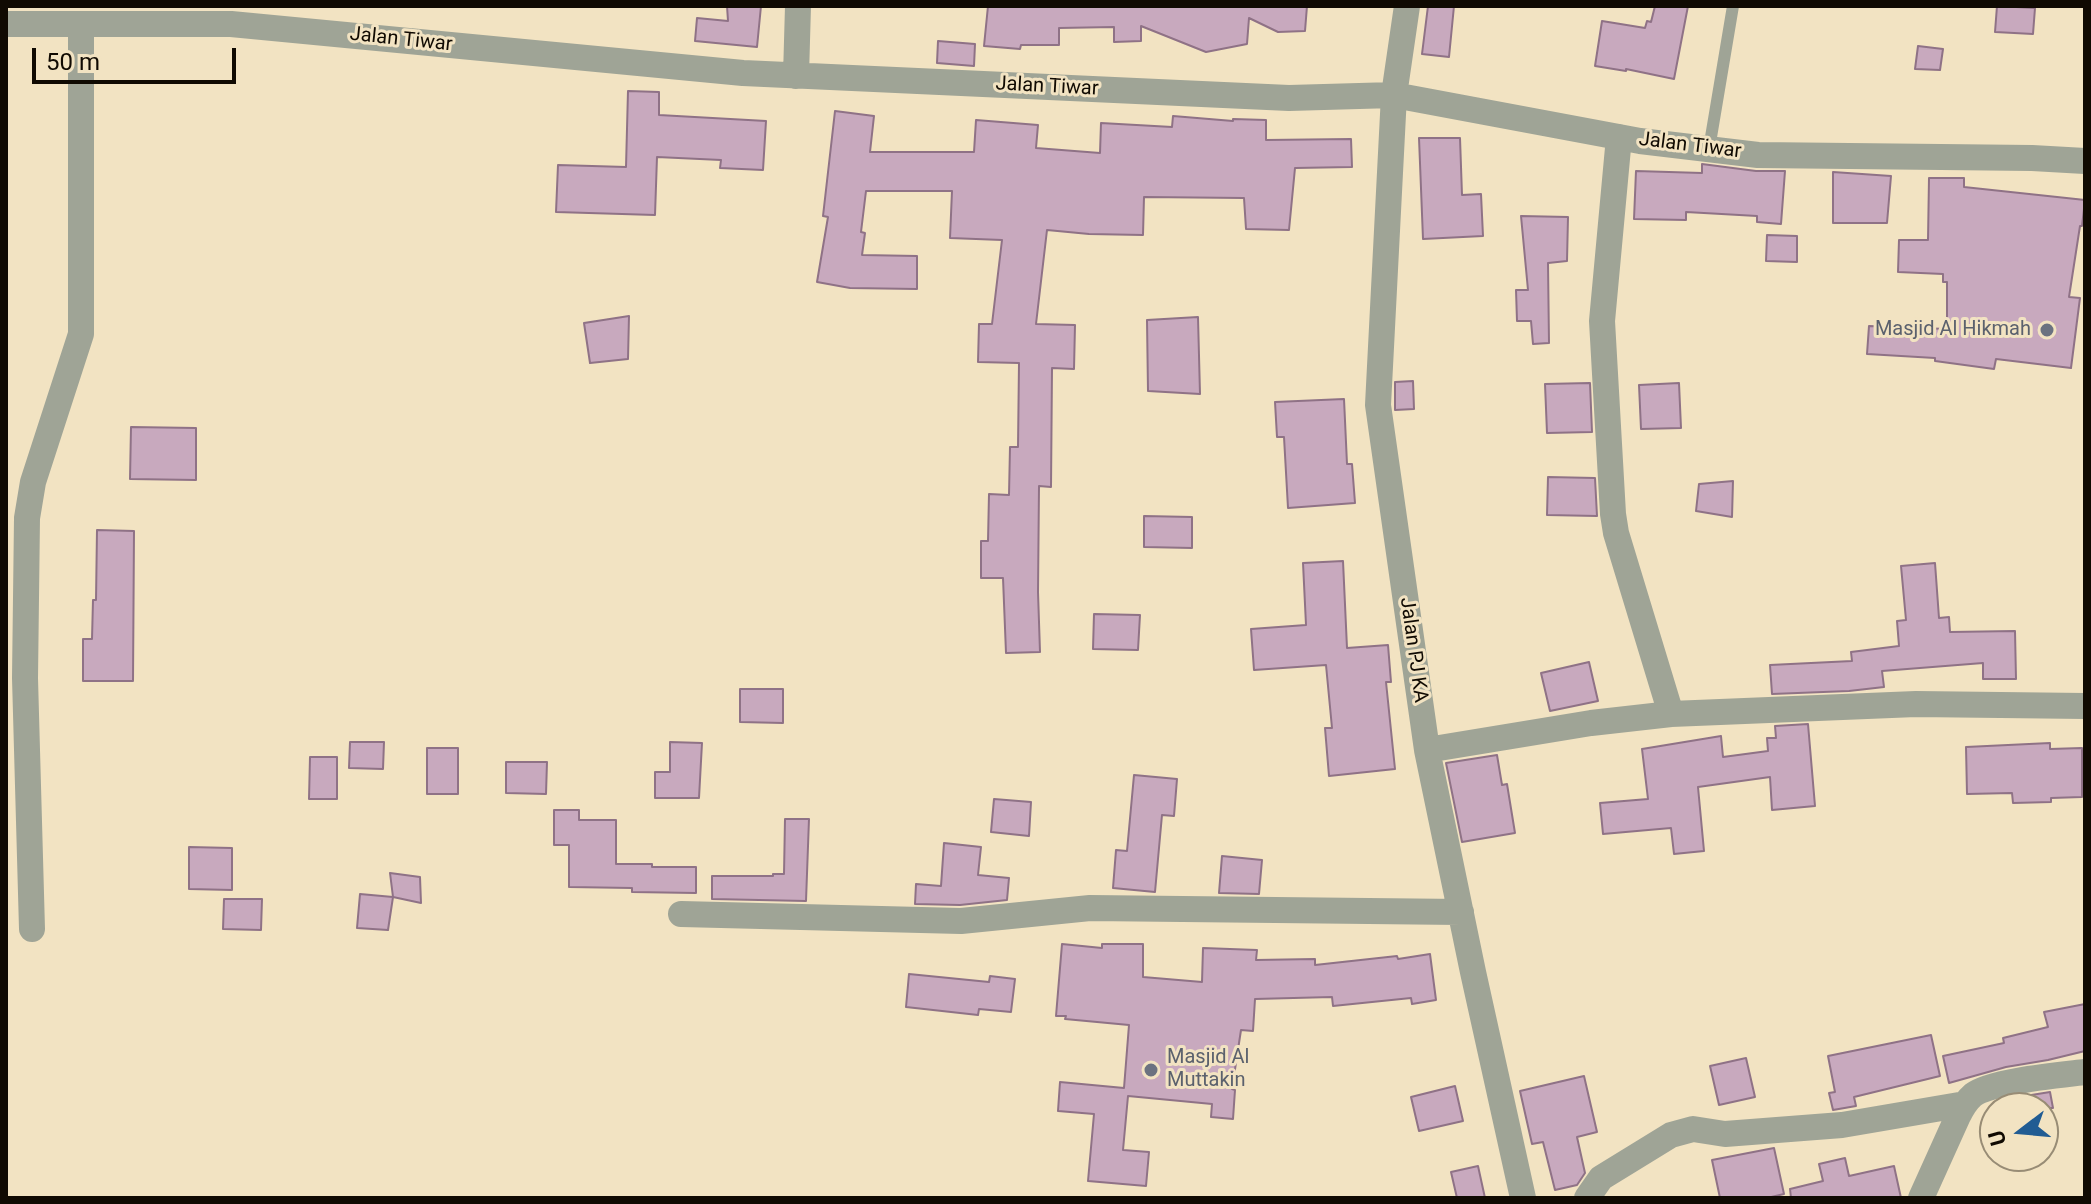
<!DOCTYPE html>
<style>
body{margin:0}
#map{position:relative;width:2091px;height:1204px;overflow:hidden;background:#f2e3c2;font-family:Roboto,sans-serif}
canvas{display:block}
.frame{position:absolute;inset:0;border:8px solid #100a02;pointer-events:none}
.north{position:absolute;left:1979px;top:1092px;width:80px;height:80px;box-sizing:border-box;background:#f2e3c2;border:2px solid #988c75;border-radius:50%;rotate:254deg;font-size:22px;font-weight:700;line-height:32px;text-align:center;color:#100a02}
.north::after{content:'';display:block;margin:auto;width:28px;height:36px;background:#215c93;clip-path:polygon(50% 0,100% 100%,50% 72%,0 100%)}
.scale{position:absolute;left:32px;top:48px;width:204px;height:36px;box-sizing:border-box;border:4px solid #100a02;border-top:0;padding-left:10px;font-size:24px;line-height:28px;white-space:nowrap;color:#100a02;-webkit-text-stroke:6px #f2e3c2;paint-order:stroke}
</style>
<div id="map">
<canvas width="2091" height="1204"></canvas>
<div class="frame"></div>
<div class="north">U</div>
<div class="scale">50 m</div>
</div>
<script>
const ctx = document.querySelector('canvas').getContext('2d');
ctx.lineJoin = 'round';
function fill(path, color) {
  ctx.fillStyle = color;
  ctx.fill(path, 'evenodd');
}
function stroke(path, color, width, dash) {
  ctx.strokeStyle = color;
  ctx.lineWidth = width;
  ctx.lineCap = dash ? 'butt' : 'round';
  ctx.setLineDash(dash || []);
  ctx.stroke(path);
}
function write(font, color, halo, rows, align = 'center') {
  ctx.font = font + ' Roboto,sans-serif';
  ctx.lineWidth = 6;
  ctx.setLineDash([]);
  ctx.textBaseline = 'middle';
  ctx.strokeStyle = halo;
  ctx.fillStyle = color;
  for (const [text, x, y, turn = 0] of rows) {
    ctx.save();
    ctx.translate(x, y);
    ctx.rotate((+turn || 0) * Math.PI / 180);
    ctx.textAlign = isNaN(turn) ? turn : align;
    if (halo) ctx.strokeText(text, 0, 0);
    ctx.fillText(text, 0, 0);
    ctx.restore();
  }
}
const building = new Path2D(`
 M 727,6 L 761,6 L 757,47 L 695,41 L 697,18 L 728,21 Z
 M 988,6 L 1307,6 L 1305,31 L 1278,32 L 1249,18 L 1247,44 L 1206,52 L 1141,26 L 1141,41 L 1114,42 L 1114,27 L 1059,28 L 1059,45 L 1021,45 L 1020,49 L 984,46 Z
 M 1428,6 L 1454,6 L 1449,57 L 1422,54 Z
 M 1655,6 L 1688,6 L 1674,79 L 1626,69 L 1626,71 L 1595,66 L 1602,21 L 1645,28 L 1647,21 L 1651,22 Z
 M 1997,6 L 2035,8 L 2033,34 L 1995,32 Z
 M 938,41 L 975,44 L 974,66 L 937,63 Z
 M 1918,46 L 1943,49 L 1940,70 L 1915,69 Z
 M 628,91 L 659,92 L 659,115 L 766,121 L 763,170 L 720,168 L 721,160 L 657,157 L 655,215 L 556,212 L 558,165 L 626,167 Z
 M 835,111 L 874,116 L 870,152 L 974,152 L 976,120 L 1038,125 L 1036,148 L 1100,153 L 1101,123 L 1172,127 L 1173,116 L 1233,121 L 1233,119 L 1266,120 L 1266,140 L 1351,139 L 1352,167 L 1295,168 L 1289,230 L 1246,229 L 1244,198 L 1144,197 L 1143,235 L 1089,234 L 1047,230 L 1036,324 L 1075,325 L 1074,369 L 1052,368 L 1051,487 L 1039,486 L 1038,592 L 1040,652 L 1006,653 L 1003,578 L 981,578 L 981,541 L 988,541 L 989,494 L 1009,495 L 1010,447 L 1018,447 L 1019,363 L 978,362 L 979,324 L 992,324 L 1002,240 L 950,238 L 952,191 L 866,191 L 861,232 L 865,233 L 862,255 L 917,256 L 917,289 L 850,288 L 817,282 L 828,217 L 823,216 Z
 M 1419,138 L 1460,138 L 1462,195 L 1481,194 L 1483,236 L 1423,239 Z
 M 1702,164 L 1756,171 L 1785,171 L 1781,224 L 1757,222 L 1757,216 L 1686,212 L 1686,220 L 1634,219 L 1636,171 L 1702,173 Z
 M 1833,172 L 1891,176 L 1887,223 L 1833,223 Z
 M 1929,178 L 1964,178 L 1964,187 L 2085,200 L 2082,226 L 2080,226 L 2069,297 L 2080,298 L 2071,368 L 1996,359 L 1994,369 L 1935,361 L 1935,358 L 1867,354 L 1869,326 L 1947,329 L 1947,282 L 1943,282 L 1943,274 L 1898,272 L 1899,240 L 1928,240 Z
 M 1521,216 L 1568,217 L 1567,261 L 1548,263 L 1549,343 L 1533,344 L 1531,321 L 1517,321 L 1516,290 L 1528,290 Z
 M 1767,235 L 1797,236 L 1797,262 L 1766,261 Z
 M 629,316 L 628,359 L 590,363 L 584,323 Z
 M 1198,317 L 1200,394 L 1148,391 L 1147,320 Z
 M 1413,381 L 1414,409 L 1395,410 L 1395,382 Z
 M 1590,383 L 1592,432 L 1547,433 L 1545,384 Z
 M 1679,383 L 1681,428 L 1641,429 L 1639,385 Z
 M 1344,399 L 1347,464 L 1352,464 L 1355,503 L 1288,508 L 1284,437 L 1277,437 L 1275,402 Z
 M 131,427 L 196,428 L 196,480 L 130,479 Z
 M 1548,477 L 1595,478 L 1597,516 L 1547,515 Z
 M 1733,481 L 1732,517 L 1696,511 L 1699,484 Z
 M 1144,516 L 1192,517 L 1192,548 L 1144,547 Z
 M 97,530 L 134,531 L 133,681 L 83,681 L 83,639 L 92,639 L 93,600 L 96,600 Z
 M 1343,561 L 1347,648 L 1388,645 L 1391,682 L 1386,682 L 1395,769 L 1329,776 L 1325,728 L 1332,728 L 1326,665 L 1254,670 L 1251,629 L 1306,625 L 1303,563 Z
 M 1935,563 L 1939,618 L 1949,617 L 1950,632 L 2015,631 L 2016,679 L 1983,679 L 1983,663 L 1882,671 L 1884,687 L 1849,691 L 1772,694 L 1770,665 L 1852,661 L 1851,652 L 1899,646 L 1897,621 L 1906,620 L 1901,566 Z
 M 1094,614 L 1140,615 L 1138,650 L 1093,649 Z
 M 1589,662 L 1598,701 L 1550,711 L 1541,673 Z
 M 740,689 L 783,689 L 783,723 L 740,722 Z
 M 1808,724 L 1815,806 L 1772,810 L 1770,777 L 1698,787 L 1704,851 L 1674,854 L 1671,828 L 1603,834 L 1600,803 L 1648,799 L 1642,749 L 1721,736 L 1723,757 L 1768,751 L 1767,738 L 1776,738 L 1775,726 Z
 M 350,742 L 384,742 L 383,769 L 349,768 Z
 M 670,742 L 702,743 L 699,798 L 655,798 L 655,772 L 670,772 Z
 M 2050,743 L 2050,749 L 2082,748 L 2082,797 L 2051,798 L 2051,802 L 2013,803 L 2012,793 L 1967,794 L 1966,747 Z
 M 427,748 L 458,748 L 458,794 L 427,794 Z
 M 1497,755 L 1502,785 L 1507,784 L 1515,833 L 1462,842 L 1446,763 Z
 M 310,757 L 337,757 L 337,799 L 309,799 Z
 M 506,762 L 547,762 L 546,794 L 506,793 Z
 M 1134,775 L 1177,779 L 1174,816 L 1162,815 L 1155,892 L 1113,888 L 1116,850 L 1127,851 Z
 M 994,799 L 1031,802 L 1029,836 L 991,832 Z
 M 554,810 L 579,810 L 579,820 L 616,820 L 616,864 L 652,864 L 652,867 L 696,867 L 696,893 L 632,892 L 632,888 L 569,887 L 569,845 L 554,845 Z
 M 785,819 L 809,819 L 806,901 L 712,899 L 712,876 L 773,876 L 773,874 L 784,874 Z
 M 944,843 L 981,847 L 978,875 L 1009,878 L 1007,900 L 960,905 L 915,904 L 916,884 L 941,886 Z
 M 189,847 L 232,848 L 232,890 L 189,889 Z
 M 1222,856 L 1262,860 L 1259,894 L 1219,893 Z
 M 390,873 L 420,877 L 421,903 L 393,897 Z
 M 360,894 L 393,897 L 388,930 L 357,928 Z
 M 224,899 L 262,899 L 261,930 L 223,929 Z
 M 1062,944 L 1102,948 L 1102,944 L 1143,944 L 1143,977 L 1202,982 L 1203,948 L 1257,950 L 1256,960 L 1315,959 L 1315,965 L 1397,956 L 1398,959 L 1430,954 L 1436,1000 L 1412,1004 L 1411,998 L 1333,1006 L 1332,997 L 1255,999 L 1253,1031 L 1241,1030 L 1232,1089 L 1235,1090 L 1233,1119 L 1211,1117 L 1212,1104 L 1128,1096 L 1123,1150 L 1149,1152 L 1146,1186 L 1088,1181 L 1094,1114 L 1058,1111 L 1060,1082 L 1124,1088 L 1129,1025 L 1065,1019 L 1066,1016 L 1056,1016 Z
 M 909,974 L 989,982 L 990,976 L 1015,979 L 1011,1012 L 979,1009 L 978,1015 L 906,1007 Z
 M 2085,1004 L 2085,1051 L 2048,1060 L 2006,1067 L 1949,1083 L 1943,1056 L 2004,1043 L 2003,1038 L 2048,1027 L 2044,1012 Z
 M 1931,1035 L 1940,1076 L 1854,1097 L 1856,1106 L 1833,1110 L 1829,1093 L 1835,1092 L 1828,1056 Z
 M 1746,1058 L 1755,1097 L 1719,1105 L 1710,1066 Z
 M 1584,1076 L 1597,1132 L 1577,1137 L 1585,1173 L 1577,1185 L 1555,1190 L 1543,1142 L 1532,1144 L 1520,1091 Z
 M 1455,1086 L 1463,1121 L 1419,1131 L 1411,1097 Z
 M 2050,1092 L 2053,1108 L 2021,1108 L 2019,1097 Z
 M 1774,1148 L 1784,1194 L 1767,1198 L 1720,1198 L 1712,1160 Z
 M 1845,1158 L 1849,1176 L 1894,1166 L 1901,1198 L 1791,1198 L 1790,1189 L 1823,1181 L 1819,1164 Z
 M 1478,1166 L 1485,1198 L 1457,1198 L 1451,1172 Z`);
fill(building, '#c8a9be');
stroke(building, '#8f7286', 2);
stroke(new Path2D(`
 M 1709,149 L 1733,6`), '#9fa496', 12);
stroke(new Path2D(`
 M 1407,6 L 1394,95 L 1378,405 L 1427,750 L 1473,972 L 1523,1198
 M 6,24 L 231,24 L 743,73 L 1289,98 L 1394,95 L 1640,141 L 1758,155 L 2032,158 L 2085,161
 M 796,76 L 798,6
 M 1619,137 L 1602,321 L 1613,514 L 1616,533 L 1671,714
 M 1427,750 L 1591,723 L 1671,714 L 1916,704 L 2085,706
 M 681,914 L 961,921 L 1090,908 L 1461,912
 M 32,929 L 25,678 L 27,518 L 33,482 L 81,334 L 81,24
 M 1587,1198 L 1601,1178 L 1671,1135 L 1693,1129 L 1725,1134 L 1842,1125 L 1965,1104
 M 1921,1198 L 1958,1116 C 1962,1108 1966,1101 1973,1095 C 1991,1081 2060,1075 2085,1072`), '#9fa496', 26);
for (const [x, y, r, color] of [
 [2047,330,8,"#6b7280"],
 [1151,1070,8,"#6b7280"]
]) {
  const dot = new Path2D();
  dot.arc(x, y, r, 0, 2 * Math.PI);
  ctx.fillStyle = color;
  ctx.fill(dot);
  stroke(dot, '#f2e3c2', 3);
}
write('20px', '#100a02', '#f2e3c2', [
 ["Jalan Tiwar",401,40,6],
 ["Jalan Tiwar",1047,87,3],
 ["Jalan Tiwar",1690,146,7],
 ["Jalan PJ KA",1413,650,82]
]);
write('20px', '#5b616d', '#f2e3c2', [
 ["Masjid Al Hikmah",2031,330],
 ["Masjid Al",1167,1058,"left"],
 ["Muttakin",1167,1081,"left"]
], 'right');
</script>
